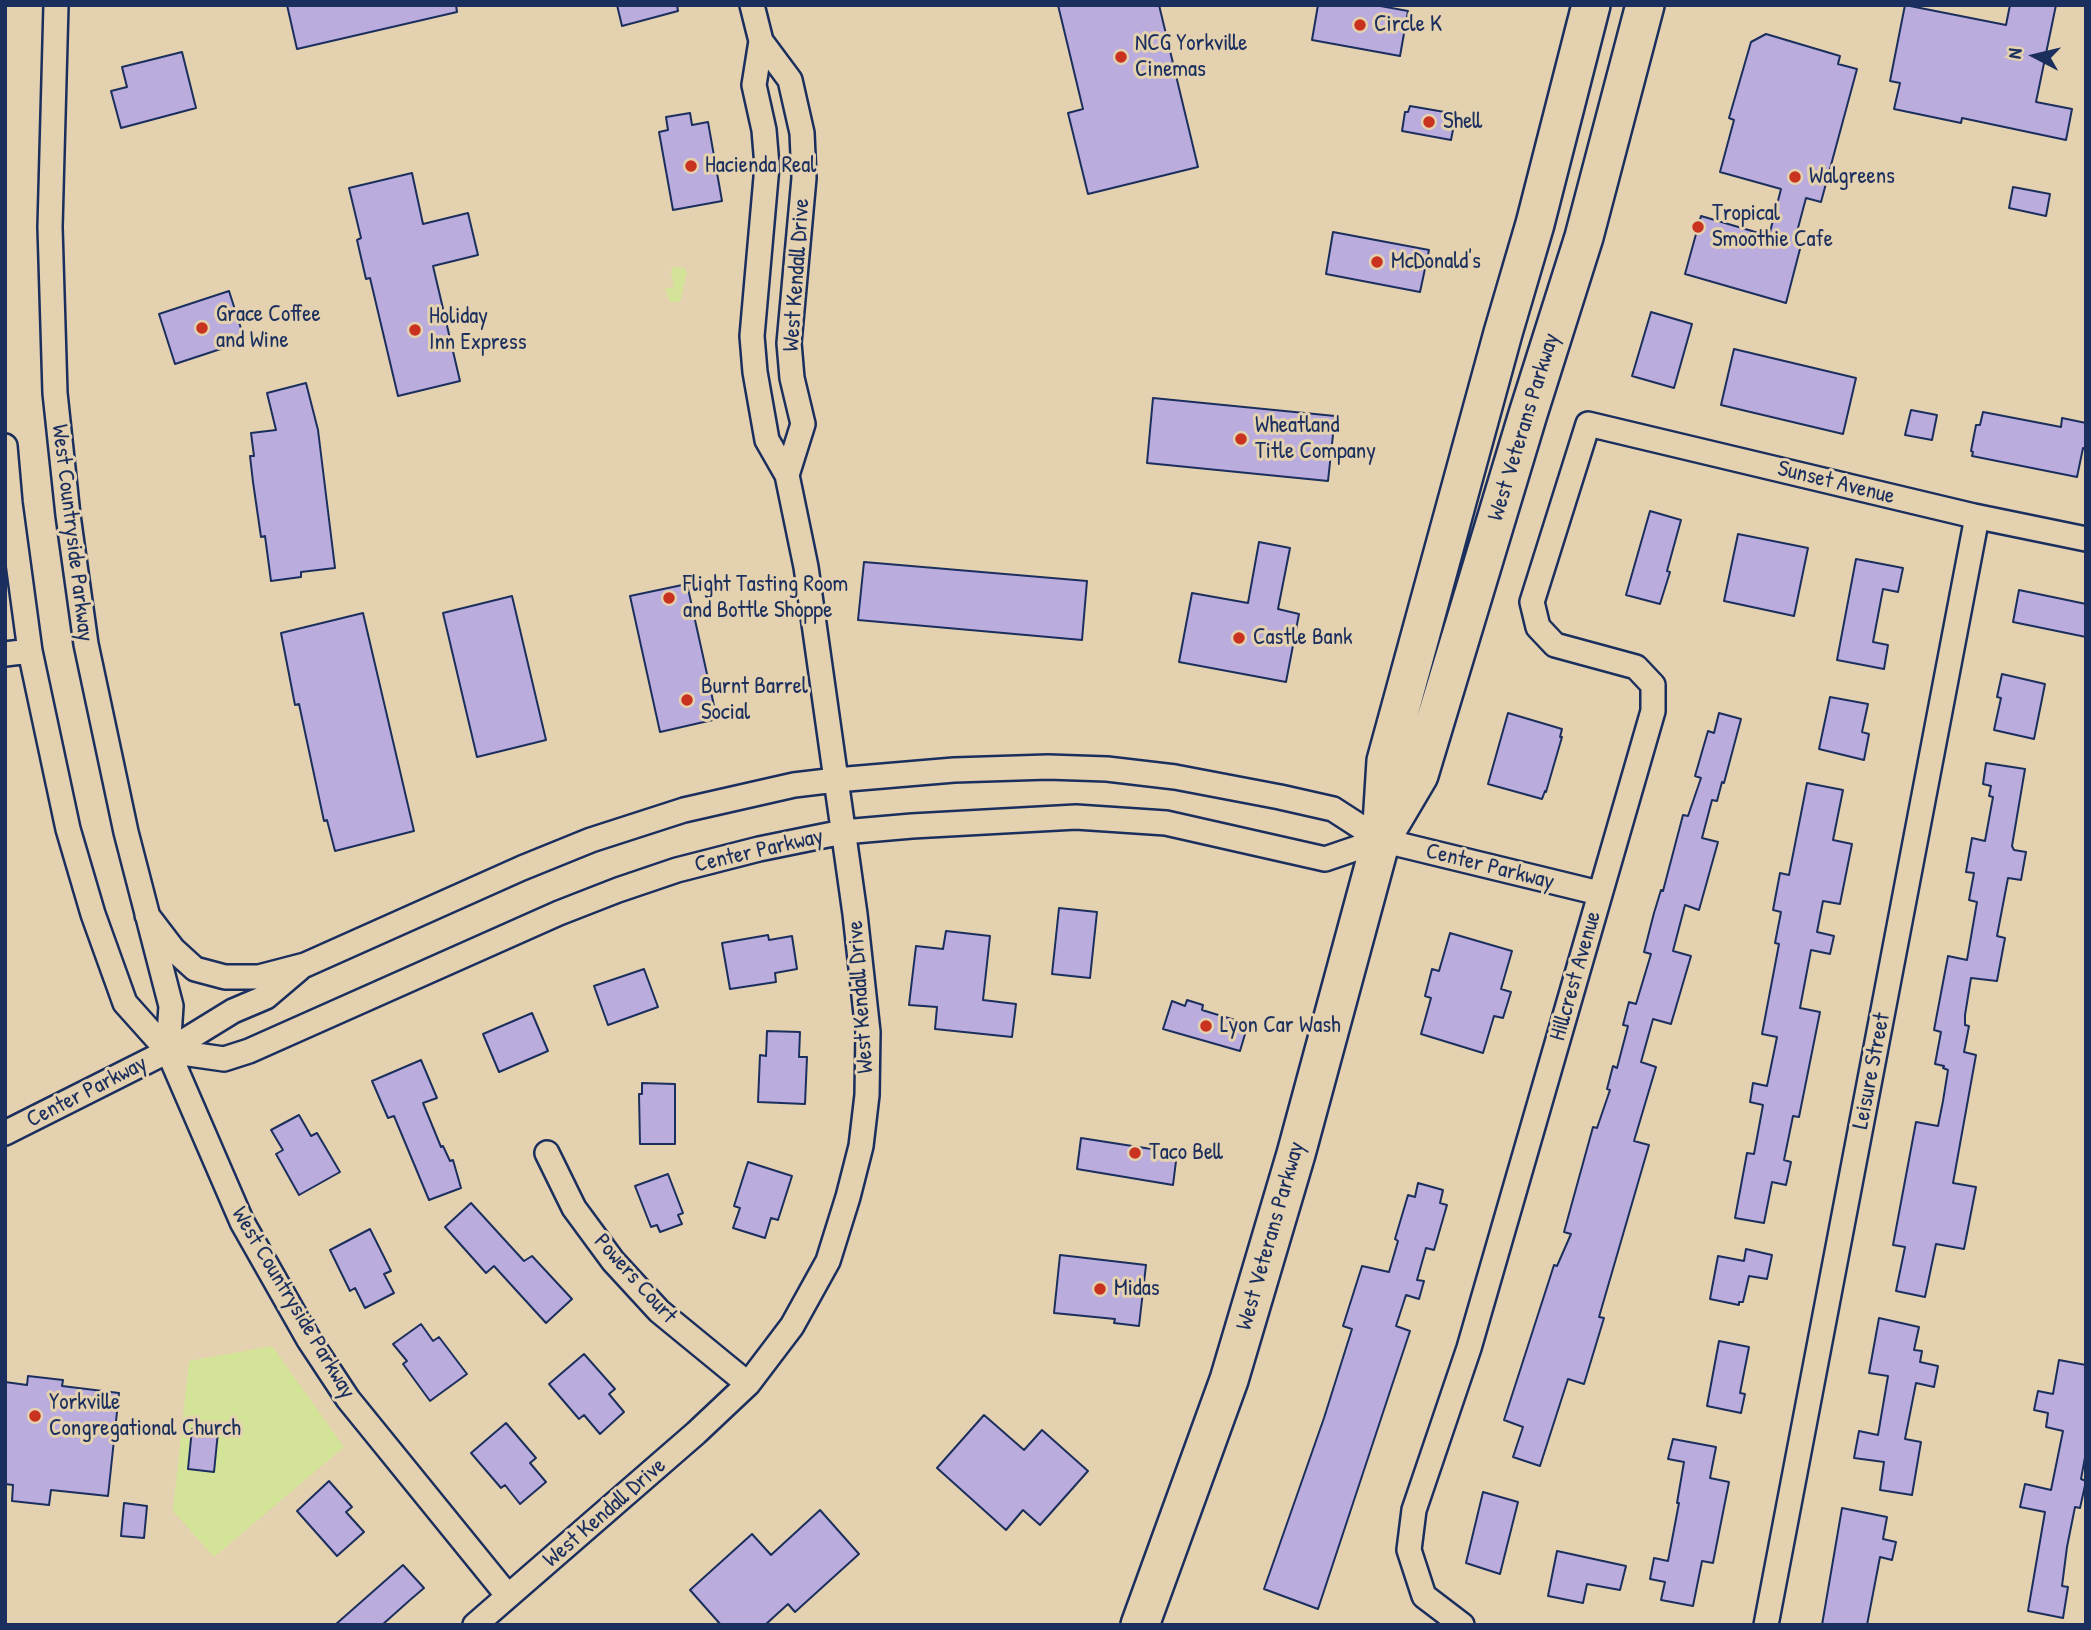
<!DOCTYPE html>
<style>
body{margin:0}
#map{position:relative;width:2091px;height:1630px;overflow:hidden;background:#e4d1af;font-family:"Patrick Hand",sans-serif}
canvas{display:block}
.frame{position:absolute;inset:0;border:7px solid #1b2f5e;pointer-events:none}
.north{position:absolute;left:2000px;top:21px;width:70px;height:70px;-webkit-text-stroke:5px #e4d1af;paint-order:stroke;rotate:277deg;font-size:19px;font-weight:700;line-height:28px;text-align:center;color:#1b2f5e}
.north::after{content:'';display:block;margin:auto;width:24px;height:32px;background:#1b2f5e;clip-path:polygon(50% 0,100% 100%,50% 72%,0 100%)}
</style>
<div id="map">
<canvas width="2091" height="1630"></canvas>
<div class="frame"></div>
<div class="north">N</div>
</div>
<script>
const ctx = document.querySelector('canvas').getContext('2d');
ctx.lineJoin = 'round';
function fill(path, color) {
  ctx.fillStyle = color;
  ctx.fill(path, 'evenodd');
}
function stroke(path, color, width, dash) {
  ctx.strokeStyle = color;
  ctx.lineWidth = width;
  ctx.lineCap = dash ? 'butt' : 'round';
  ctx.setLineDash(dash || []);
  ctx.stroke(path);
}
function write(font, color, halo, rows, align = 'center') {
  ctx.font = font + ' "Patrick Hand",sans-serif';
  ctx.lineWidth = 6;
  ctx.setLineDash([]);
  ctx.textBaseline = 'middle';
  ctx.strokeStyle = halo;
  ctx.fillStyle = color;
  for (const [text, x, y, turn = 0] of rows) {
    ctx.save();
    ctx.translate(x, y);
    ctx.rotate((+turn || 0) * Math.PI / 180);
    ctx.textAlign = isNaN(turn) ? turn : align;
    if (halo) ctx.strokeText(text, 0, 0);
    ctx.fillText(text, 0, 0);
    ctx.restore();
  }
}
fill(new Path2D(`
 M 673,267 L 684,268 L 687,273 L 680,302 L 670,302 L 665,289 L 674,287 L 671,272 Z
 M 272,1346 L 344,1447 L 214,1557 L 173,1511 L 189,1361 Z`), '#d3e498');
const building = new Path2D(`
 M 287,5 L 456,5 L 457,12 L 297,49 Z
 M 617,5 L 677,5 L 678,11 L 622,26 Z
 M 1058,5 L 1159,5 L 1198,167 L 1088,194 L 1068,113 L 1083,109 Z
 M 1318,5 L 1375,5 L 1408,11 L 1400,56 L 1312,40 Z
 M 1905,5 L 2006,25 L 2010,5 L 2056,5 L 2036,102 L 2072,109 L 2066,140 L 1962,118 L 1961,123 L 1894,109 L 1900,83 L 1890,81 Z
 M 1766,34 L 1840,56 L 1838,64 L 1857,69 L 1821,202 L 1806,198 L 1794,243 L 1801,245 L 1786,303 L 1685,274 L 1701,216 L 1769,236 L 1781,189 L 1720,172 L 1734,120 L 1729,118 L 1751,42 Z
 M 182,52 L 196,108 L 121,128 L 111,91 L 127,87 L 122,67 Z
 M 1410,106 L 1456,114 L 1451,140 L 1402,131 L 1405,112 L 1408,112 Z
 M 690,113 L 692,125 L 708,122 L 722,201 L 673,210 L 659,132 L 668,130 L 666,117 Z
 M 412,173 L 423,224 L 468,213 L 478,255 L 433,266 L 460,381 L 398,396 L 370,278 L 366,279 L 357,240 L 361,238 L 349,188 Z
 M 2013,187 L 2050,194 L 2046,216 L 2009,208 Z
 M 1333,232 L 1429,250 L 1420,292 L 1326,274 Z
 M 229,291 L 245,341 L 175,364 L 159,314 Z
 M 1651,312 L 1692,324 L 1674,388 L 1632,376 Z
 M 1734,349 L 1856,378 L 1843,434 L 1721,405 Z
 M 306,383 L 318,430 L 335,568 L 301,572 L 301,577 L 271,581 L 265,536 L 261,537 L 253,482 L 250,456 L 254,456 L 251,433 L 276,430 L 267,393 Z
 M 1153,398 L 1335,416 L 1328,481 L 1147,463 Z
 M 1911,410 L 1937,415 L 1932,440 L 1905,435 Z
 M 1983,412 L 2061,427 L 2062,418 L 2086,423 L 2086,449 L 2083,448 L 2077,477 L 1972,456 L 1973,452 L 1971,451 L 1976,425 L 1980,425 Z
 M 1650,511 L 1681,520 L 1667,571 L 1670,572 L 1660,604 L 1626,595 Z
 M 1738,534 L 1808,548 L 1794,616 L 1724,601 Z
 M 1259,542 L 1290,548 L 1278,609 L 1299,614 L 1286,682 L 1179,662 L 1192,593 L 1248,603 Z
 M 1856,559 L 1903,568 L 1898,592 L 1883,589 L 1873,642 L 1888,645 L 1884,669 L 1837,660 Z
 M 864,562 L 1087,581 L 1082,640 L 858,620 Z
 M 687,584 L 717,719 L 660,732 L 630,596 Z
 M 2019,590 L 2086,604 L 2086,637 L 2013,622 Z
 M 512,596 L 546,740 L 477,757 L 443,613 Z
 M 363,613 L 414,831 L 335,851 L 327,820 L 324,821 L 299,704 L 295,705 L 281,633 Z
 M 2002,674 L 2045,684 L 2034,739 L 1994,730 L 2001,698 L 1997,697 Z
 M 1830,697 L 1868,704 L 1862,732 L 1869,734 L 1864,760 L 1819,749 Z
 M 1508,713 L 1562,729 L 1560,737 L 1562,737 L 1546,792 L 1545,791 L 1542,799 L 1488,784 Z
 M 1719,713 L 1741,719 L 1724,783 L 1722,782 L 1717,801 L 1712,800 L 1702,838 L 1718,842 L 1699,910 L 1685,905 L 1673,951 L 1691,956 L 1671,1024 L 1653,1019 L 1641,1062 L 1656,1067 L 1634,1141 L 1649,1145 L 1599,1317 L 1604,1318 L 1584,1384 L 1568,1379 L 1540,1466 L 1513,1457 L 1523,1427 L 1504,1420 L 1554,1265 L 1557,1266 L 1571,1234 L 1564,1232 L 1593,1127 L 1597,1128 L 1610,1090 L 1607,1089 L 1613,1066 L 1617,1068 L 1628,1026 L 1623,1025 L 1629,1002 L 1636,1004 L 1651,954 L 1644,952 L 1654,913 L 1661,890 L 1663,891 L 1683,815 L 1688,816 L 1701,778 L 1695,776 L 1708,731 L 1714,733 Z
 M 1986,763 L 2025,769 L 2012,846 L 2014,850 L 2026,852 L 2021,880 L 2008,878 L 1997,936 L 2005,938 L 1997,981 L 1971,978 L 1965,1015 L 1965,1025 L 1969,1026 L 1964,1052 L 1976,1055 L 1953,1183 L 1976,1187 L 1964,1249 L 1936,1244 L 1925,1297 L 1896,1291 L 1905,1247 L 1893,1245 L 1916,1122 L 1938,1126 L 1943,1101 L 1948,1070 L 1943,1068 L 1944,1066 L 1935,1064 L 1941,1032 L 1934,1030 L 1948,956 L 1967,960 L 1977,902 L 1969,900 L 1974,873 L 1966,872 L 1972,838 L 1985,841 L 1993,797 L 1989,796 L 1991,786 L 1983,784 Z
 M 1807,783 L 1843,790 L 1833,840 L 1852,844 L 1840,904 L 1823,901 L 1817,932 L 1834,936 L 1830,954 L 1811,950 L 1800,1008 L 1820,1012 L 1799,1117 L 1793,1116 L 1784,1160 L 1791,1162 L 1786,1185 L 1772,1182 L 1764,1223 L 1735,1218 L 1747,1153 L 1754,1154 L 1763,1105 L 1750,1102 L 1753,1083 L 1767,1086 L 1777,1037 L 1762,1034 L 1779,944 L 1775,943 L 1781,912 L 1773,910 L 1780,873 L 1789,875 Z
 M 1059,908 L 1097,912 L 1090,978 L 1052,974 Z
 M 946,931 L 990,936 L 983,1000 L 1016,1004 L 1012,1037 L 935,1029 L 937,1007 L 909,1005 L 916,946 L 943,949 Z
 M 1450,933 L 1512,951 L 1501,989 L 1511,992 L 1503,1018 L 1494,1016 L 1483,1053 L 1421,1034 L 1431,998 L 1425,996 L 1432,969 L 1439,971 Z
 M 768,935 L 769,940 L 792,936 L 797,969 L 775,973 L 776,982 L 730,989 L 722,943 Z
 M 644,969 L 658,1007 L 608,1025 L 594,986 Z
 M 1187,1000 L 1203,1005 L 1202,1010 L 1248,1024 L 1240,1051 L 1163,1029 L 1172,1001 L 1185,1006 Z
 M 532,1013 L 548,1051 L 499,1072 L 483,1034 Z
 M 767,1031 L 800,1032 L 799,1057 L 807,1057 L 805,1104 L 758,1102 L 760,1055 L 766,1056 Z
 M 421,1060 L 437,1098 L 423,1103 L 441,1147 L 443,1146 L 450,1161 L 453,1160 L 461,1188 L 429,1200 L 394,1116 L 388,1118 L 372,1081 Z
 M 642,1083 L 675,1084 L 675,1144 L 640,1144 L 639,1094 L 642,1094 Z
 M 299,1115 L 311,1136 L 317,1133 L 340,1172 L 299,1195 L 276,1154 L 283,1150 L 271,1130 Z
 M 1081,1138 L 1177,1153 L 1173,1185 L 1077,1169 Z
 M 748,1162 L 792,1176 L 778,1220 L 771,1218 L 765,1238 L 733,1228 L 740,1208 L 734,1206 Z
 M 668,1174 L 683,1213 L 678,1215 L 682,1224 L 660,1232 L 657,1225 L 651,1227 L 635,1186 Z
 M 1418,1183 L 1443,1190 L 1440,1203 L 1447,1205 L 1434,1250 L 1426,1248 L 1417,1280 L 1424,1281 L 1419,1299 L 1406,1295 L 1396,1326 L 1410,1331 L 1318,1609 L 1264,1589 L 1324,1418 L 1352,1329 L 1343,1326 L 1362,1266 L 1389,1272 L 1398,1241 L 1395,1239 L 1408,1195 L 1415,1197 Z
 M 471,1203 L 524,1261 L 532,1256 L 572,1299 L 546,1323 L 494,1266 L 486,1273 L 445,1227 Z
 M 370,1229 L 391,1271 L 384,1274 L 394,1293 L 365,1308 L 355,1288 L 350,1291 L 330,1250 Z
 M 1746,1249 L 1772,1255 L 1767,1279 L 1749,1276 L 1743,1302 L 1739,1302 L 1739,1305 L 1710,1299 L 1718,1256 L 1744,1261 Z
 M 1060,1255 L 1146,1265 L 1139,1326 L 1114,1323 L 1115,1319 L 1054,1313 Z
 M 1879,1318 L 1919,1327 L 1914,1350 L 1922,1351 L 1920,1362 L 1938,1366 L 1934,1387 L 1916,1383 L 1905,1439 L 1921,1442 L 1912,1495 L 1880,1490 L 1884,1462 L 1854,1458 L 1859,1431 L 1878,1435 L 1888,1376 L 1869,1373 Z
 M 421,1324 L 433,1341 L 439,1337 L 467,1374 L 430,1401 L 403,1364 L 407,1361 L 393,1344 Z
 M 1719,1341 L 1749,1347 L 1740,1393 L 1745,1394 L 1741,1413 L 1707,1406 Z
 M 584,1354 L 615,1389 L 609,1394 L 624,1412 L 600,1434 L 584,1415 L 579,1419 L 549,1384 Z
 M 2059,1360 L 2086,1365 L 2086,1452 L 2081,1479 L 2086,1481 L 2080,1508 L 2075,1507 L 2067,1547 L 2062,1586 L 2068,1587 L 2063,1618 L 2028,1611 L 2045,1512 L 2020,1507 L 2025,1484 L 2051,1490 L 2063,1431 L 2046,1427 L 2048,1413 L 2034,1410 L 2038,1391 L 2053,1394 Z
 M 28,1376 L 63,1380 L 62,1386 L 119,1393 L 108,1496 L 51,1490 L 49,1505 L 12,1501 L 13,1485 L 5,1484 L 5,1382 L 27,1385 Z
 M 984,1415 L 1024,1450 L 1042,1430 L 1088,1471 L 1040,1525 L 1023,1510 L 1006,1530 L 937,1468 Z
 M 506,1423 L 536,1458 L 530,1463 L 546,1482 L 520,1504 L 505,1485 L 501,1488 L 471,1453 Z
 M 192,1429 L 218,1432 L 214,1472 L 188,1469 Z
 M 1673,1439 L 1716,1447 L 1710,1478 L 1729,1482 L 1713,1563 L 1702,1561 L 1693,1606 L 1661,1600 L 1665,1582 L 1650,1579 L 1654,1558 L 1668,1561 L 1679,1503 L 1677,1503 L 1684,1462 L 1668,1459 Z
 M 329,1481 L 352,1507 L 346,1512 L 364,1532 L 337,1556 L 297,1511 Z
 M 1483,1492 L 1518,1502 L 1500,1574 L 1466,1563 Z
 M 124,1503 L 147,1506 L 144,1538 L 121,1536 Z
 M 1842,1508 L 1887,1517 L 1883,1539 L 1896,1542 L 1892,1560 L 1880,1557 L 1867,1625 L 1822,1625 Z
 M 820,1510 L 859,1554 L 795,1612 L 788,1604 L 765,1625 L 721,1625 L 690,1590 L 752,1534 L 771,1555 Z
 M 1557,1551 L 1626,1566 L 1620,1590 L 1587,1584 L 1583,1603 L 1548,1596 Z
 M 403,1565 L 424,1588 L 410,1600 L 382,1625 L 335,1625 Z`);
fill(building, '#baacdc');
stroke(building, '#1b2f5e', 2);
const minor = new Path2D(`
 M 56,5 L 50,227 L 55,393 L 68,515 L 86,644 L 126,832 L 171,1006 L 168,1051
 M 752,5 L 761,41 L 790,80 L 802,133 L 804,178 L 789,343 L 792,378 L 803,424 L 787,475
 M 5,446 L 10,503 L 30,651 L 68,829 L 93,914 L 125,1003 L 168,1051 L 242,1222 L 309,1340 L 348,1399 L 508,1596
 M 5,654 L 30,651
 M 147,915 L 173,949 L 195,969 L 225,977 L 259,977 L 305,965 L 522,868 L 591,840 L 684,810 L 794,785 L 836,780 L 954,770 L 1048,767 L 1107,769 L 1175,777 L 1280,797 L 1333,809 L 1381,840 L 1599,893
 M 168,1051 L 224,1059 L 249,1051 L 559,913 L 618,890 L 677,870 L 759,849 L 808,839 L 843,832 L 912,826 L 1076,817 L 1166,823 L 1325,859 L 1381,840
 M 5,1133 L 168,1051 L 233,1011 L 266,997 L 299,969
 M 547,1153 L 574,1208 L 613,1261 L 659,1311 L 748,1384
 M 475,1625 L 696,1433 L 748,1384 L 792,1326 L 828,1261 L 848,1197 L 861,1146 L 867,1095 L 868,1032 L 855,914 L 806,567 L 787,475 L 767,440 L 755,372 L 752,336 L 767,166 L 764,130 L 754,85 L 761,41
 M 1462,1625 L 1424,1596 L 1409,1550 L 1414,1510 L 1469,1348 L 1653,711 L 1653,685 L 1636,667 L 1555,645 L 1538,627 L 1532,602 L 1588,424 L 1974,516 L 2086,539
 M 1766,1625 L 1977,517`);
const primary = new Path2D(`
 M 1383,836 L 1419,775 L 1528,414 L 1584,237 L 1645,5
 M 1140,1625 L 1229,1380 L 1296,1154 L 1381,840 L 1386,761 L 1503,333 L 1535,224 L 1591,5`);
stroke(minor, '#1b2f5e', 28);
stroke(primary, '#1b2f5e', 42);
stroke(minor, '#e4d1af', 23);
stroke(primary, '#e4d1af', 37);
for (const [x, y, r, color] of [
 [1360,25,7,"#c8321e"],
 [1121,57,7,"#c8321e"],
 [1429,122,7,"#c8321e"],
 [691,166,7,"#c8321e"],
 [1795,177,7,"#c8321e"],
 [1698,227,7,"#c8321e"],
 [1377,262,7,"#c8321e"],
 [202,328,7,"#c8321e"],
 [415,330,7,"#c8321e"],
 [1241,439,7,"#c8321e"],
 [669,598,7,"#c8321e"],
 [1239,638,7,"#c8321e"],
 [687,700,7,"#c8321e"],
 [1206,1026,7,"#c8321e"],
 [1135,1153,7,"#c8321e"],
 [1100,1289,7,"#c8321e"],
 [35,1416,7,"#c8321e"]
]) {
  const dot = new Path2D();
  dot.arc(x, y, r, 0, 2 * Math.PI);
  ctx.fillStyle = color;
  ctx.fill(dot);
  stroke(dot, '#e4d1af', 2.5);
}
write('23px', '#1b2f5e', '#e4d1af', [
 ["Circle K",1374,25],
 ["NCG Yorkville",1135,44],
 ["Cinemas",1135,70],
 ["Shell",1443,122],
 ["Hacienda Real",705,166],
 ["Walgreens",1809,177],
 ["Tropical",1712,214],
 ["Smoothie Cafe",1712,240],
 ["McDonald's",1391,262],
 ["Grace Coffee",216,315],
 ["and Wine",216,341],
 ["Holiday",429,317],
 ["Inn Express",429,343],
 ["Wheatland",1255,426],
 ["Title Company",1255,452],
 ["Flight Tasting Room",683,585],
 ["and Bottle Shoppe",683,611],
 ["Castle Bank",1253,638],
 ["Burnt Barrel",701,687],
 ["Social",701,713],
 ["Lyon Car Wash",1220,1026],
 ["Taco Bell",1149,1153],
 ["Midas",1114,1289],
 ["Yorkville",49,1403],
 ["Congregational Church",49,1429]
], 'left');
write('23px', '#1b2f5e', '#e4d1af', [
 ["West Kendall Drive",797,275,-86],
 ["West Veterans Parkway",1524,427,-73],
 ["Sunset Avenue",1836,483,14],
 ["West Countryside Parkway",72,533,83],
 ["Center Parkway",759,851,-13],
 ["Center Parkway",1490,867,14],
 ["Hillcrest Avenue",1576,976,-74],
 ["West Kendall Drive",861,997,-94],
 ["Leisure Street",1872,1071,-79],
 ["Center Parkway",87,1092,-27],
 ["West Veterans Parkway",1271,1236,-74],
 ["Powers Court",635,1279,48],
 ["West Countryside Parkway",293,1303,59],
 ["West Kendall Drive",605,1513,-41]
]);
</script>
